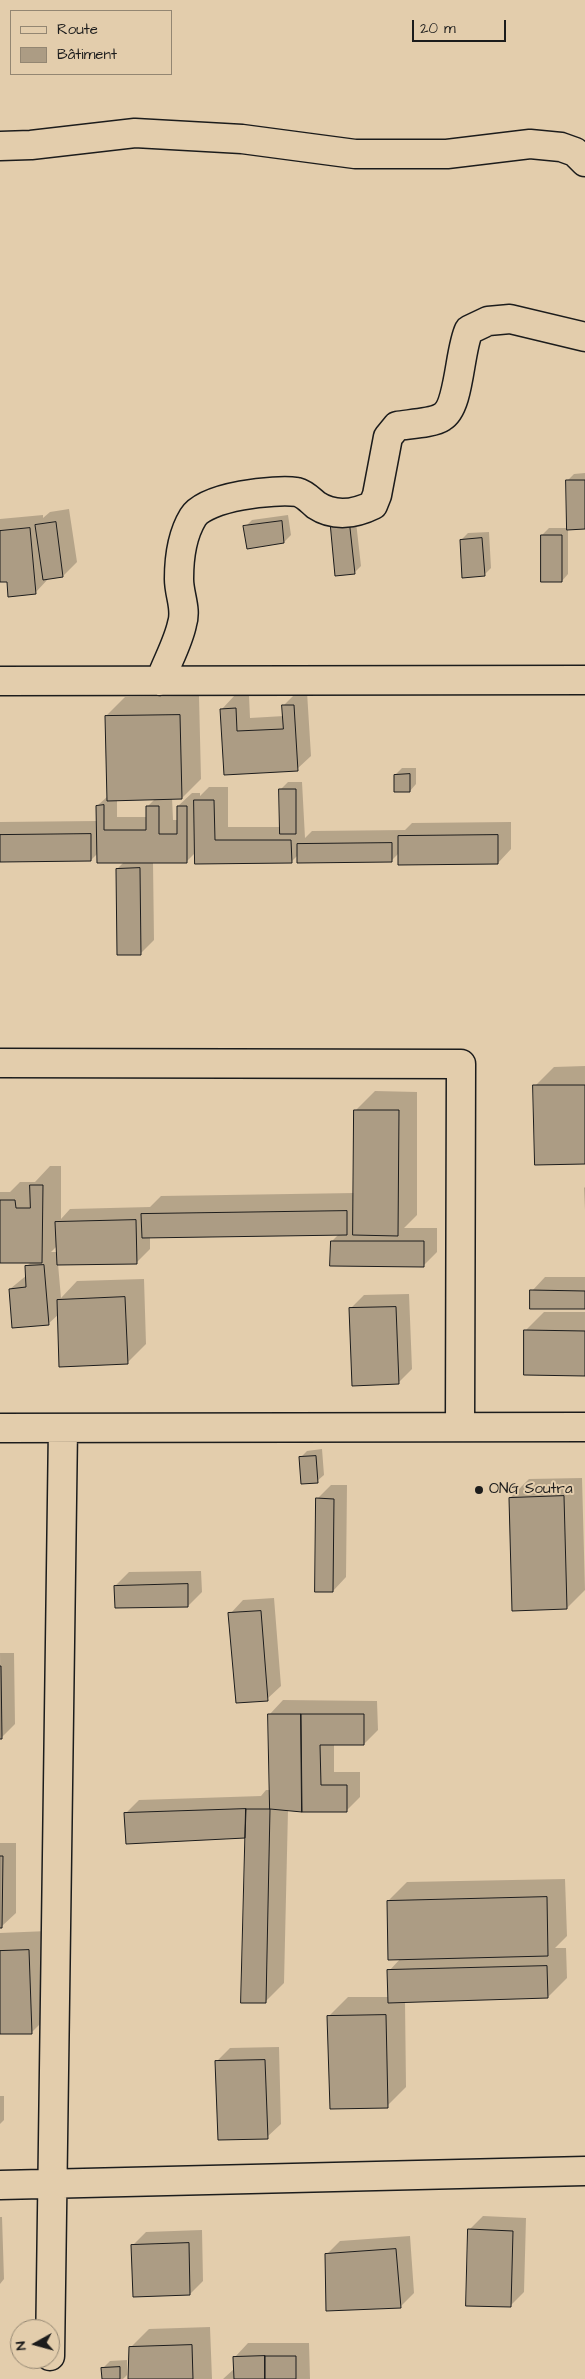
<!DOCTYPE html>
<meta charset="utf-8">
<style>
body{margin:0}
#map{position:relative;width:585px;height:2379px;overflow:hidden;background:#e3cdac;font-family:"Architects Daughter",sans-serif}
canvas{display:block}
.legend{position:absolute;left:10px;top:10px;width:162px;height:65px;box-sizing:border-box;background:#e3cdac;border:1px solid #938672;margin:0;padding:6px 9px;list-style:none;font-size:15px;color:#1c1c1c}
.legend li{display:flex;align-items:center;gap:10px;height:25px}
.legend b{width:25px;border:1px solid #938672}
.north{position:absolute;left:10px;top:2319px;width:50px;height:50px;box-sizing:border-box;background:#e3cdac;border:1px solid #938672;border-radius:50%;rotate:263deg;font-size:14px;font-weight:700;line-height:20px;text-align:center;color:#1c1c1c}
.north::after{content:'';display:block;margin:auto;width:18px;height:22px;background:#1c1c1c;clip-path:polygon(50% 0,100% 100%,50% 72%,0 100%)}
.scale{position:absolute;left:412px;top:20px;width:94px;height:22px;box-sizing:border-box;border:2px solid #1c1c1c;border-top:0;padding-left:6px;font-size:15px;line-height:18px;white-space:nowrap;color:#1c1c1c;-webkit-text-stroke:4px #e3cdac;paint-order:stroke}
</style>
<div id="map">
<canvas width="585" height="2379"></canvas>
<ul class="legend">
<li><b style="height:6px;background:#e3cdac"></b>Route</li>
<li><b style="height:14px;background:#ac9c84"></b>Bâtiment</li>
</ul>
<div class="north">N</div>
<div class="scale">20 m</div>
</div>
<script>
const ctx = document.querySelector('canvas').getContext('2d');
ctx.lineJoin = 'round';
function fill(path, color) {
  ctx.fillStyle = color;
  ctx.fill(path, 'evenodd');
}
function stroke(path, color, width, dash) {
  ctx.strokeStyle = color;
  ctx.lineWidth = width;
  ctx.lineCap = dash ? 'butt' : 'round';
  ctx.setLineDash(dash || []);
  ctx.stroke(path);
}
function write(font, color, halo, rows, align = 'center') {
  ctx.font = font + ' "Architects Daughter",sans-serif';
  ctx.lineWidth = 4;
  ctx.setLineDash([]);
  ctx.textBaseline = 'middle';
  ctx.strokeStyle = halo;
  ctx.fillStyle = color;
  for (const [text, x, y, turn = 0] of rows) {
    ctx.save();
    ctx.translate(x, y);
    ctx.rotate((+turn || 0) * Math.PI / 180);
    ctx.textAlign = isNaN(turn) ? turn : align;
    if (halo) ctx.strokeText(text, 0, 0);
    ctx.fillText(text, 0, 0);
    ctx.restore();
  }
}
fill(new Path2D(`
 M 585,473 L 585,528 L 568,528 L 568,574 L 562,581 L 542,535 L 549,528 L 568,528 L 567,481 L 574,474 Z
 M 69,509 L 77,562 L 63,576 L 49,578 L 35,593 L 8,580 L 0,581 L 0,519 L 43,515 L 43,518 L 50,512 Z
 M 355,513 L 361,566 L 354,573 L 331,522 Z
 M 288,515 L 291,535 L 284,542 L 245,527 L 252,520 Z
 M 489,532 L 491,568 L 484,575 L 461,540 L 468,533 Z
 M 297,692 L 307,692 L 311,756 L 297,769 L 225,773 L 222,709 L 235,695 L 249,695 L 250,718 L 284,716 L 283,706 Z
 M 199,696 L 201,779 L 182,798 L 172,798 L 173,820 L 178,820 L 178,806 L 192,793 L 200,793 L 200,796 L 209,787 L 228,787 L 228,827 L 281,827 L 281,789 L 288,782 L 302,782 L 305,838 L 312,831 L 405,830 L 412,823 L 511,822 L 511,849 L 498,863 L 399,853 L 391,861 L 298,855 L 291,862 L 196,852 L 187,861 L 153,862 L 154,940 L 141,953 L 117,869 L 124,862 L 98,853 L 91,860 L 0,861 L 0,822 L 97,821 L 97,806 L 108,796 L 106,716 L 125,697 ZM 117,799 L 155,799 L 147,807 L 147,817 L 117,817 Z
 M 402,768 L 416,768 L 416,784 L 410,791 L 395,775 Z
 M 585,1066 L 585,1163 L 535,1086 L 554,1067 Z
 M 375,1091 L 417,1092 L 417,1215 L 404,1228 L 437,1228 L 437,1252 L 423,1266 L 332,1241 L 339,1234 L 150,1236 L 150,1249 L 136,1263 L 58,1264 L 61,1298 L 77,1281 L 144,1279 L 146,1344 L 127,1363 L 59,1314 L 48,1324 L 10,1289 L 27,1275 L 26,1267 L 31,1262 L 0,1262 L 0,1192 L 10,1192 L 20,1182 L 35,1182 L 50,1166 L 61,1166 L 61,1219 L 70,1209 L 150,1207 L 161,1196 L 355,1193 L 356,1110 ZM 57,1246 L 57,1252 L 51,1252 Z
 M 585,1187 L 585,1210 L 584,1188 Z
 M 545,1277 L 585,1277 L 585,1308 L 532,1291 Z
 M 409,1294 L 412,1369 L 398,1383 L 350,1309 L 364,1295 Z
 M 544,1312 L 585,1312 L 585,1374 L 525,1331 Z
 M 322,1449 L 324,1475 L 317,1481 L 300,1458 L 307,1451 Z
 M 582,1478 L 585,1590 L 567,1608 L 510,1498 L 529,1479 Z
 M 331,1485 L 347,1485 L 346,1577 L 333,1591 L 317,1499 Z
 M 201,1571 L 202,1592 L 188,1606 L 115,1586 L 129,1572 Z
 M 274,1598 L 281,1686 L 267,1699 L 230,1614 L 243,1600 Z
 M 0,1653 L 14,1653 L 15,1724 L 1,1738 Z
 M 283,1700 L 377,1701 L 378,1730 L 364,1744 L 334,1744 L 334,1772 L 360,1772 L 360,1797 L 346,1811 L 288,1810 L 284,1983 L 265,2002 L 246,1837 L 127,1843 L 126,1813 L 139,1800 L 261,1796 L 266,1790 L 271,1790 L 270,1714 Z
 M 0,1843 L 16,1843 L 16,1913 L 2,1926 L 0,1926 Z
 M 565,1879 L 567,1936 L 555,1948 L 566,1948 L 567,1978 L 548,1997 L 405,2001 L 406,2087 L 387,2106 L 329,2016 L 348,1997 L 389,1997 L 389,1971 L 401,1958 L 388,1901 L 407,1882 Z
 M 48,1931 L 51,2013 L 32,2032 L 0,2033 L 0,1933 Z
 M 279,2047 L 281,2124 L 267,2137 L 216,2062 L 230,2048 Z
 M 0,2096 L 4,2096 L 4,2120 L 0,2124 Z
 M 483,2216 L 526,2218 L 524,2292 L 510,2306 L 469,2230 Z
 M 0,2217 L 2,2217 L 4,2279 L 0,2284 Z
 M 202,2230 L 203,2281 L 190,2294 L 133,2245 L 146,2232 Z
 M 410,2236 L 414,2293 L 400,2307 L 327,2254 L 340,2241 Z
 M 210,2327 L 212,2379 L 130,2379 L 130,2348 L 149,2329 Z
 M 248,2343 L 309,2343 L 310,2379 L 223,2379 L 234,2369 L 235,2357 Z
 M 127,2360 L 127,2375 L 123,2379 L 103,2379 L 103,2368 L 110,2361 Z`), '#0003');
const building = new Path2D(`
 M 566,480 L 585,480 L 585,529 L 567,530 Z
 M 349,519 L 355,574 L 335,576 L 330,522 Z
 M 282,521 L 284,543 L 247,549 L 243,526 Z
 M 56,522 L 63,577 L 43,580 L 35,525 Z
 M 30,528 L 36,594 L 8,597 L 7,582 L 0,582 L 0,531 Z
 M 541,535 L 562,535 L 562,582 L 541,582 Z
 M 482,538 L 485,576 L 462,578 L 460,540 Z
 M 282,705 L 294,705 L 298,771 L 224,775 L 220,709 L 236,708 L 237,731 L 283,729 Z
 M 180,715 L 182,799 L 107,801 L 105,716 Z
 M 410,774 L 410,792 L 394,792 L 394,775 Z
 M 279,789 L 296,789 L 296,834 L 280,834 Z
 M 194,800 L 214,800 L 215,840 L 291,840 L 292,863 L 195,864 Z
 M 104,805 L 104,830 L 146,830 L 146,806 L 159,806 L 159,834 L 177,834 L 177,806 L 187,806 L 187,863 L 97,863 L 96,806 Z
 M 91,834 L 91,861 L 0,862 L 0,835 Z
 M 498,835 L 498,864 L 398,865 L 398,836 Z
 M 392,843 L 392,862 L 297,863 L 297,844 Z
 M 140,868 L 141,955 L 117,955 L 116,869 Z
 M 533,1085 L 585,1085 L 585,1164 L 535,1165 Z
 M 354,1110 L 399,1110 L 398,1236 L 353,1235 Z
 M 30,1185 L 43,1185 L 42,1263 L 0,1263 L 0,1200 L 15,1200 L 16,1208 L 30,1208 Z
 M 347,1211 L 347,1235 L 142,1238 L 141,1214 Z
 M 136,1220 L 137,1264 L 57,1265 L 55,1222 Z
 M 331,1241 L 424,1241 L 424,1267 L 330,1266 Z
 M 44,1265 L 49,1325 L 12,1328 L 9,1289 L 26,1287 L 25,1266 Z
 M 530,1290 L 585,1291 L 585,1309 L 530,1309 Z
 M 125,1297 L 128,1364 L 59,1367 L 57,1300 Z
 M 396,1307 L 399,1384 L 352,1386 L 349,1308 Z
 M 524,1330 L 585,1331 L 585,1376 L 524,1375 Z
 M 316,1456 L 318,1483 L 301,1484 L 299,1457 Z
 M 564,1496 L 567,1609 L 512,1611 L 509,1498 Z
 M 316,1498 L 334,1499 L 333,1592 L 315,1592 Z
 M 188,1584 L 188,1607 L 115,1608 L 114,1586 Z
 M 261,1611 L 268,1701 L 236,1703 L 228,1613 Z
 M 0,1666 L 1,1666 L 2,1739 L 0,1739 Z
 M 268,1714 L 301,1714 L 302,1812 L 270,1809 Z
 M 301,1714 L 364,1714 L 364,1745 L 320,1745 L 321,1785 L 347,1785 L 347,1812 L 302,1812 Z
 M 246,1809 L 270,1809 L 266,2003 L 241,2003 Z
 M 246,1809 L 245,1838 L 126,1844 L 124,1813 Z
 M 0,1856 L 3,1856 L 2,1928 L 0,1928 Z
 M 547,1897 L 548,1956 L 388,1960 L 387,1901 Z
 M 29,1950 L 32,2034 L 0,2034 L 0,1951 Z
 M 547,1966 L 548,1998 L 388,2003 L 387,1970 Z
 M 386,2015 L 388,2108 L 330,2109 L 327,2016 Z
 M 265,2060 L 268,2139 L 218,2140 L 215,2061 Z
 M 468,2229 L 513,2231 L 511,2307 L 466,2306 Z
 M 189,2243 L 190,2295 L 133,2297 L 131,2245 Z
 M 396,2249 L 401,2308 L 326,2311 L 325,2254 Z
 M 192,2345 L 193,2379 L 128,2379 L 129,2347 Z
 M 265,2356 L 265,2379 L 234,2379 L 233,2357 Z
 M 265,2356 L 296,2356 L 296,2379 L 265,2379 Z
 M 120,2367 L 120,2379 L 102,2379 L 101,2368 Z`);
fill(building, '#ac9c84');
stroke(building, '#1c1c1c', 1);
const street = new Path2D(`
 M 0,146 L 31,145 L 135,133 L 242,139 L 355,154 L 447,154 L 530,144 L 561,147 L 575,152 L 585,162
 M 0,681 L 585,680
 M 160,681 C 167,662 178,643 182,624 C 187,609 179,595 179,579 C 179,559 182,535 193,517 C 206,496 275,489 297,492 C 305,494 310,500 316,505 C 334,517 355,514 373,505 L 377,495 L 388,437 L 397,426 C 409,424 433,423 442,417 C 460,407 459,350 469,330 L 488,321 L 510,319 L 585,337
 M 0,1063 L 461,1064 L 460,1427
 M 0,1428 L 585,1427
 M 0,2185 L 585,2171
 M 50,2356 L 63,1428`);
stroke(street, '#1c1c1c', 31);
stroke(street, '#e3cdac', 28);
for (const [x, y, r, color] of [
 [479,1490,5,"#1c1c1c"]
]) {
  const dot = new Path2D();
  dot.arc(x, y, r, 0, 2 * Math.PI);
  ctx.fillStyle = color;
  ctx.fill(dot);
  stroke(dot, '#e3cdac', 2);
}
write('15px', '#1c1c1c', '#e3cdac', [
 ["ONG Soutra",489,1490]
], 'left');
</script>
